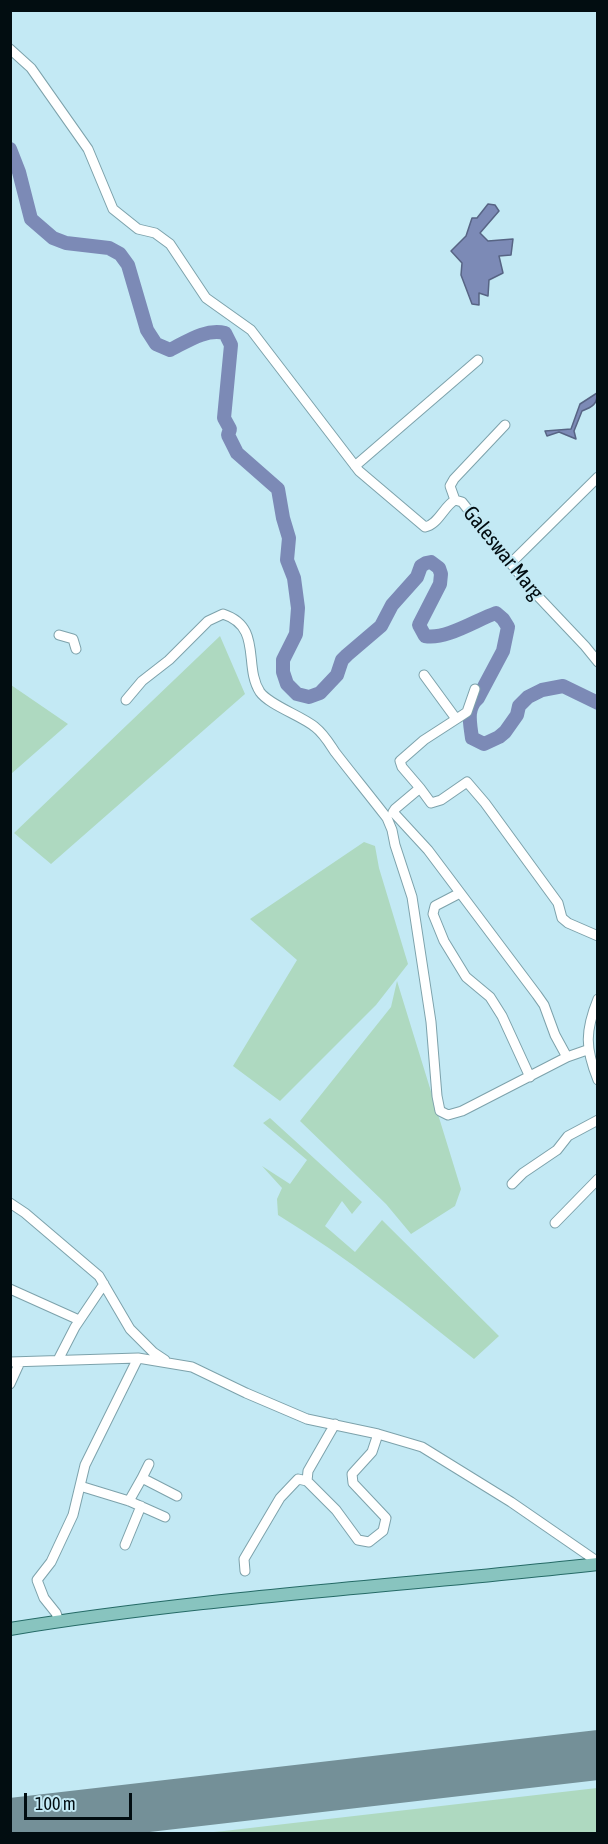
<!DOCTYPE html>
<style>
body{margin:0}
#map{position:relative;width:608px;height:1844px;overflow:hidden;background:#c3e9f4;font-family:"Asap Condensed",sans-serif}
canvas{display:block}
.frame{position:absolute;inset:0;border:12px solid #020d11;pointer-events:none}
.scale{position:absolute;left:24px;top:1793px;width:108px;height:27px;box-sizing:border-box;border:3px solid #020d11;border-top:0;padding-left:8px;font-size:18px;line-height:21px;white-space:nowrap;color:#020d11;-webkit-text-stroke:4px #c3e9f4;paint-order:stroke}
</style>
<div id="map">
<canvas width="608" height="1844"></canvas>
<div class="frame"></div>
<div class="scale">100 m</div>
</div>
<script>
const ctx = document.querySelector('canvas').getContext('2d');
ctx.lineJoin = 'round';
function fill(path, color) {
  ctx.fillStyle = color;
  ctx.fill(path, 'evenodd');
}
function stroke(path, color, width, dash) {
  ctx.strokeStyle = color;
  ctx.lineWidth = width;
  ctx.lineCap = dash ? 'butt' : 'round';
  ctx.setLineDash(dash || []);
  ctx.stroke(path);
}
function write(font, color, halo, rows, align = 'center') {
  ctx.font = font + ' "Asap Condensed",sans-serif';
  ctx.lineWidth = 4.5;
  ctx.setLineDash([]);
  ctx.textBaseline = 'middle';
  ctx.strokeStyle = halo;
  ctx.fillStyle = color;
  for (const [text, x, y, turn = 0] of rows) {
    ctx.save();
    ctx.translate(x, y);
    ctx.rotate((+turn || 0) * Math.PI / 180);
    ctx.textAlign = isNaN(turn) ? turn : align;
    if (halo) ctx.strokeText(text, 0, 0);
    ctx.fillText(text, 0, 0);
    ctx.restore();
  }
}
fill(new Path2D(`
 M 220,636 L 245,694 L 51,864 L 14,833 Z
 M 11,685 L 68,724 L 11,774 L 10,774 Z
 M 364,842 L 375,846 L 379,868 L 408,964 L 376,1005 L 280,1101 L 233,1066 L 297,960 L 250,919 Z
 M 397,981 L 461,1189 L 455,1206 L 411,1234 L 386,1204 L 300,1121 L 391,1007 Z
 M 270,1118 L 362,1202 L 352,1214 L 342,1201 L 325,1226 L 355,1252 L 382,1220 L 499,1336 L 474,1359 C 410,1308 347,1257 278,1215 L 277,1199 L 282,1188 L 262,1166 L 290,1184 L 307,1160 L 263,1123 Z
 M 597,1788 L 597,1833 L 203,1833 L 224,1831 Z`), '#aed9c0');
const water = new Path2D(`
 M 488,204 L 495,205 L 499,211 L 480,233 L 488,241 L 513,239 L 511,255 L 499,256 L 503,273 L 489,280 L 488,296 L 479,293 L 479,305 L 472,304 L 461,275 L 462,263 L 451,251 L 466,236 L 472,218 L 477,218 Z
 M 597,393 C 598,404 592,407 582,411 L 574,431 L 576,439 L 559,432 L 547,436 L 545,431 L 571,429 L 580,404 Z`);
fill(water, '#7c8ab6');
stroke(water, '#576484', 1.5);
stroke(new Path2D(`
 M 10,149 L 19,172 L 31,219 L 53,238 L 66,243 L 109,248 L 120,254 L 128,265 L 147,330 L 156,344 L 170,350 C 186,342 206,328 225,333 L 231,345 L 224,418 L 230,429 L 228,435 L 237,453 L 278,489 L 283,518 L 289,538 L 287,560 L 294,578 L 298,608 L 296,634 L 283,660 L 283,672 L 287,684 L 297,694 L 309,697 L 320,693 L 337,675 L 342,660 L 347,655 L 381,626 L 392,605 L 417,577 L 421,566 L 426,563 L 431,562 L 439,568 L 441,574 L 440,584 L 419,625 L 425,636 C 446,640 476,620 496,613 L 503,619 L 508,627 L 503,651 L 478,698 C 466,708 470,723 472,738 L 484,744 L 499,737 L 505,732 L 517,715 L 519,706 L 528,697 L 542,690 L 563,686 L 598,703`), '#7c8ab6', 14);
stroke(new Path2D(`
 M 10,1832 L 13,1834
 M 60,1834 L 77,1820 L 98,1813`), '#749098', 20);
stroke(new Path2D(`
 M 10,1823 L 598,1755`), '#749098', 50);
const minor = new Path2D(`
 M 10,49 L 31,68 L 88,149 L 113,209 L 138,229 L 155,233 L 170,244 L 206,298 L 251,330 L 359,471 L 425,527 C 438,525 444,506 455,500 L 462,502 L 532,590 L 585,646 L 598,662
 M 355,466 L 478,360
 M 455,500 L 450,486 L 454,479 L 505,425
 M 511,563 L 598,477
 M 59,635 L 73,639 L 76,649
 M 126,700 L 142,681 L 169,660 L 208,621 L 223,614 C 263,627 243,666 260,692 C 269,705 302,716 315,727 C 324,734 329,743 335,752 C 352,774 370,796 387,818 L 392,830 L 395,845 L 412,897 L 431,1022 L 437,1096 L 440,1111 L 448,1115 L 462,1111 L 567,1057 L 587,1050
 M 458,718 L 467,712 L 475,689
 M 420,788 L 402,767 L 400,761 L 424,740 L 458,718 L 454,716 L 424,675
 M 460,893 L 435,906 L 433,914 L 444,941 L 466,977 L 490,997 L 502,1016 L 530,1077
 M 598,999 C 585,1031 585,1048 598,1080
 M 567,1057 L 555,1035 L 544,1005 L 537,995 L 428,850 L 393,812 L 395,809 L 420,788 L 431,803 L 441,800 L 467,782 L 485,803 L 558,903 L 562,918 L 568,923 L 598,936
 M 512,1184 L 523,1173 L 557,1150 L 568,1136 L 598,1120
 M 10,1203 L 25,1213 L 99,1276 L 130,1329 L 153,1352 L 165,1360
 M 555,1223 L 598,1179
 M 10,1289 L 79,1320
 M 58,1360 L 75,1327 L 104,1284
 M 10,1362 L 138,1358 L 192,1367 L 246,1393 L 307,1419 L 378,1434 L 422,1447 L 511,1502 L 598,1562
 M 10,1384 L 20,1362
 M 335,1424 L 308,1471 L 307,1481 L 336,1510 L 358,1540 L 369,1542 L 383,1531 L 386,1518 L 353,1483 L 352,1474 L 372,1452 L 378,1434
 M 149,1464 L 142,1478 L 177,1496
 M 80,1486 L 129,1501 L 165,1517
 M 129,1501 L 142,1478
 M 125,1545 L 141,1506
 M 245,1571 L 244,1559 L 280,1498 L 298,1479 L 307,1481
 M 59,1621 L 56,1613 L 44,1598 L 37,1580 L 51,1562 L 73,1515 L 85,1465 L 138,1358`);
const major = new Path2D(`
 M 10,1629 C 205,1597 402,1586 598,1564`);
stroke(minor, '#7da2ab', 11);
stroke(major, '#256a66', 14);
stroke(minor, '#fff', 9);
stroke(major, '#88c4bf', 12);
write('21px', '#020d11', '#c3e9f4', [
 ["Galeswar Marg",503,553,51]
]);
</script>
